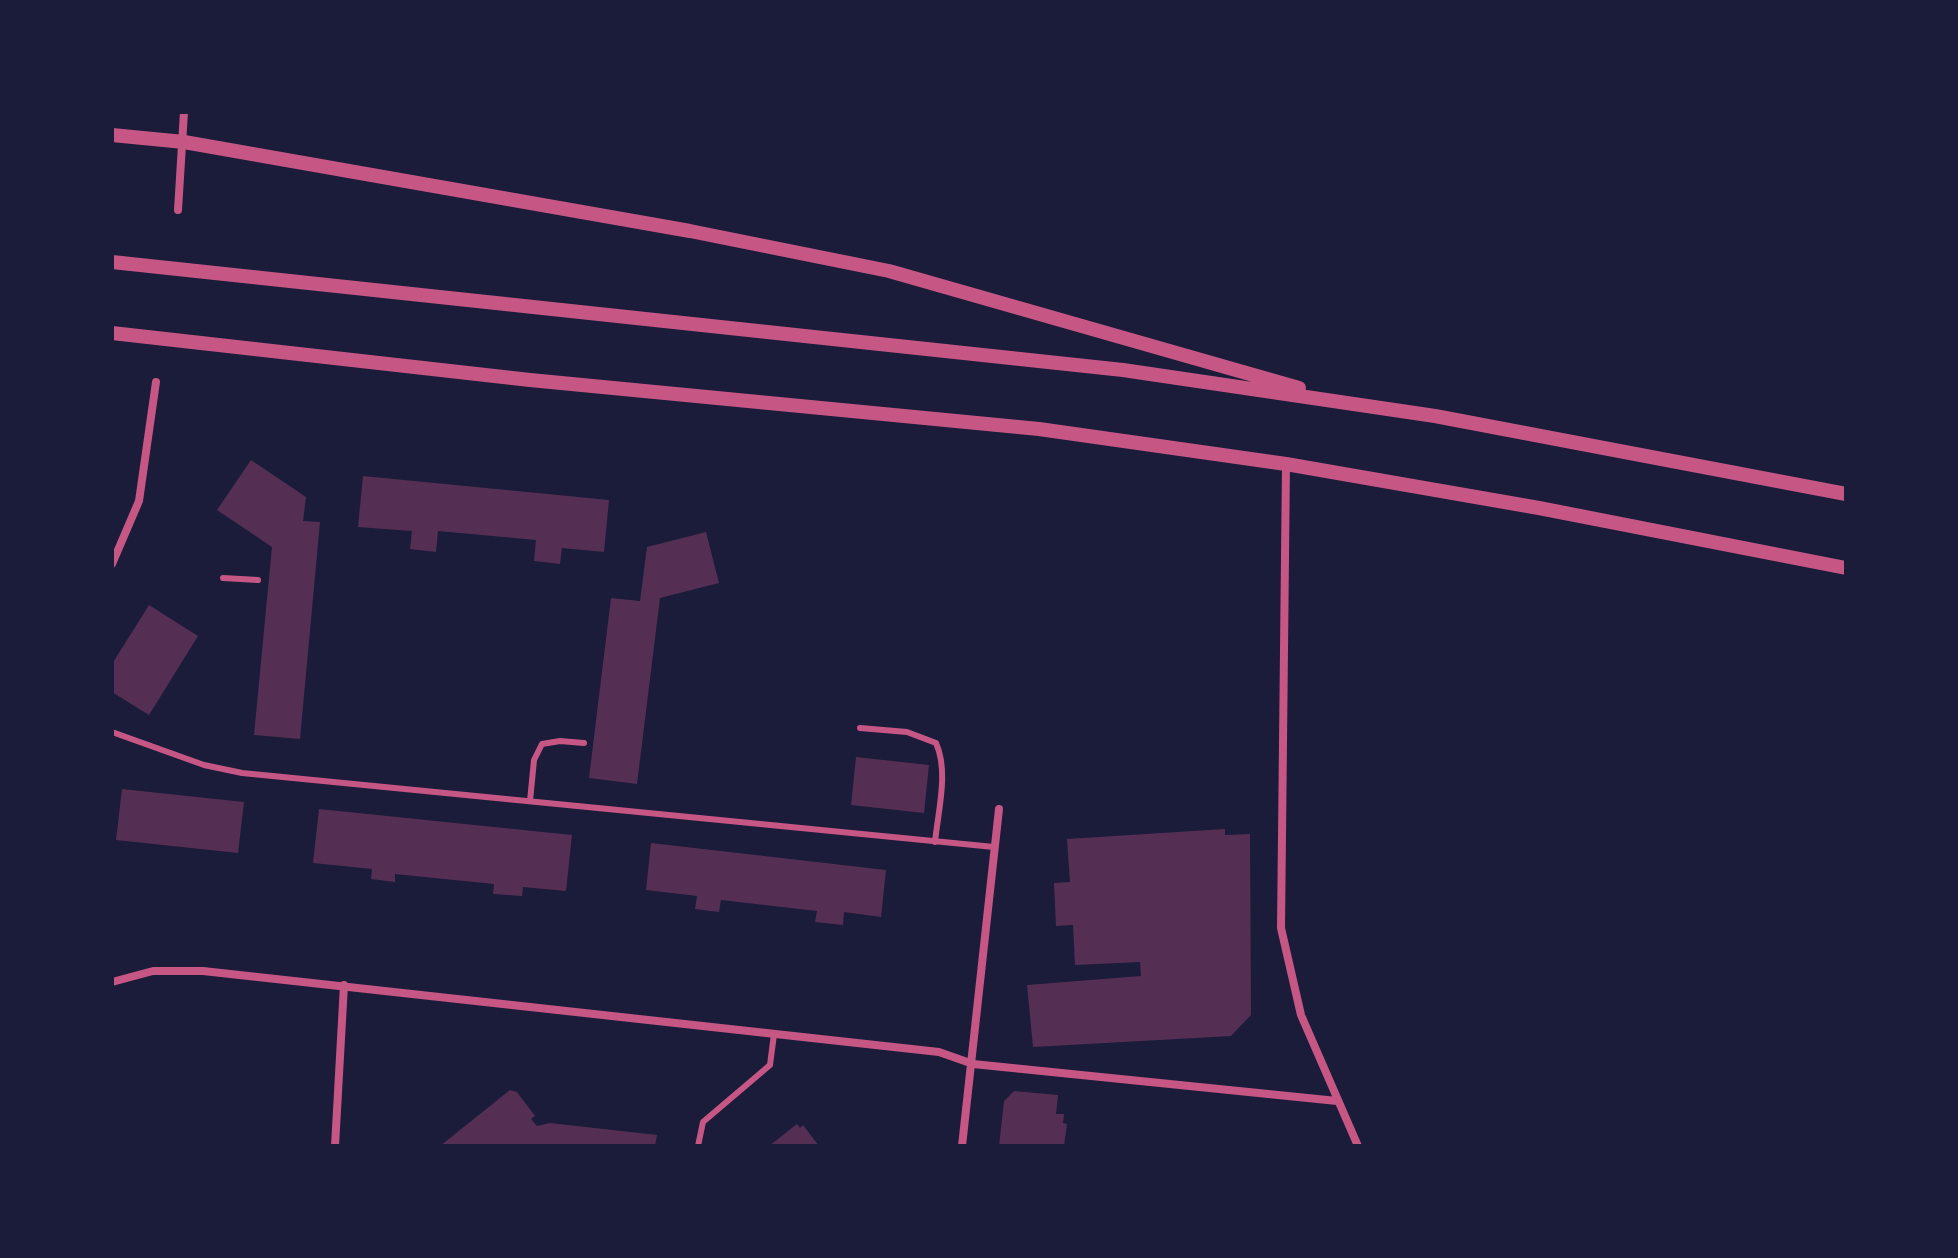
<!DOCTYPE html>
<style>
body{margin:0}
#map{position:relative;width:1958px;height:1258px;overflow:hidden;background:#1b1b3a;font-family:"Asap Condensed",sans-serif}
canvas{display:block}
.frame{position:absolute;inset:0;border:114px solid #1b1b3a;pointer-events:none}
</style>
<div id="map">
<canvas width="1958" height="1258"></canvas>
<div class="frame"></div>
</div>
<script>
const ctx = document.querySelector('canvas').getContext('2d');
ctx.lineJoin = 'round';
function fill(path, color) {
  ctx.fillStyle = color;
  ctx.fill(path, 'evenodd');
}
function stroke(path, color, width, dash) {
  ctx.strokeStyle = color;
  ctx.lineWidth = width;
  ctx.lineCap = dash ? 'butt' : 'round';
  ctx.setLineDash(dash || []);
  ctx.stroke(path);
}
fill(new Path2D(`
 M 251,460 L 306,497 L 303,521 L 320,522 L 300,739 L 254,735 L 272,547 L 217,510 Z
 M 363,476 L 609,500 L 604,552 L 562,548 L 560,564 L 534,561 L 536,540 L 438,531 L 436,552 L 410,549 L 412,531 L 358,527 Z
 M 706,532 L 719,583 L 660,598 L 637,784 L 589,778 L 611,598 L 640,601 L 647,547 Z
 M 149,605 L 198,636 L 149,715 L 112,692 L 112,664 Z
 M 856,757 L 929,765 L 924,813 L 851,805 Z
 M 122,789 L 244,802 L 238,853 L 116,840 Z
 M 319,809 L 572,835 L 566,891 L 523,887 L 522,896 L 493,894 L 494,884 L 395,874 L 395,882 L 371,879 L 372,869 L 313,863 Z
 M 1225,829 L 1225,835 L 1250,834 L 1251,1015 L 1231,1036 L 1033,1047 L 1027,985 L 1141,976 L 1140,962 L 1075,965 L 1073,925 L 1056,926 L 1054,883 L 1070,882 L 1067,839 Z
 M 651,843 L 886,870 L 881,917 L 844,912 L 843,925 L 815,922 L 817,911 L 721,900 L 719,912 L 695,909 L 697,896 L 646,890 Z
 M 510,1090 L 517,1092 L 535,1116 L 531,1119 L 537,1126 L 550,1123 L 657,1135 L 655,1146 L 440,1146 Z
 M 1014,1091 L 1058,1095 L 1056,1114 L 1064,1114 L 1063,1123 L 1067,1124 L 1064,1146 L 999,1146 L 1004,1101 Z
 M 797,1124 L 800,1128 L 803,1125 L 819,1146 L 769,1146 Z`), '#542f53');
stroke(new Path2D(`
 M 223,578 L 258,580
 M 860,728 L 907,732 L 936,743 C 949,772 938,811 935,842
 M 112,732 L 204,765 L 242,773 L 994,847
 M 530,801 L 534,760 L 542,744 L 560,741 L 584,743
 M 698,1146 L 703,1122 L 770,1065 L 774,1034`), '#c65784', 6);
stroke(new Path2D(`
 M 178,210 L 184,112
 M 1286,464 L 1281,928 L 1301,1015 L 1358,1146
 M 112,564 L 139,501 L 156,382
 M 112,982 L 153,971 L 203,971 L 939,1052 L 973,1064 L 1337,1101
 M 335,1146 L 344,985
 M 962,1146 L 999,809`), '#c65784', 8);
stroke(new Path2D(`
 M 112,135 L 184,142 L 690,231 L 889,271 L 1299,388
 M 112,262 L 1123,370 L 1435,416 L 1846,494
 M 112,333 L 530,380 L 1039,429 L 1286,464 L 1539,508 L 1846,568`), '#c65784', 14);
</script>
